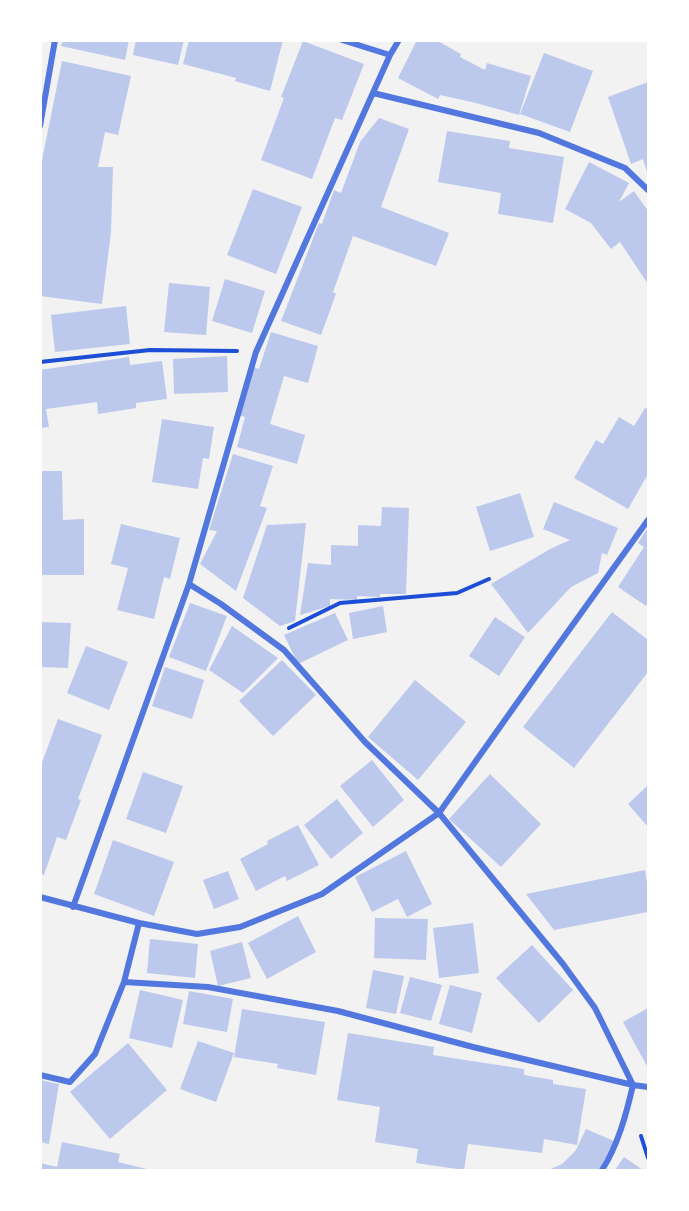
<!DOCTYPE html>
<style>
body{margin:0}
#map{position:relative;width:689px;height:1211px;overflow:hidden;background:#f2f2f2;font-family:"Asap Condensed",sans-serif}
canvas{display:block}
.frame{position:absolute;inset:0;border:42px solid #fff;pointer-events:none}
</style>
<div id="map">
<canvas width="689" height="1211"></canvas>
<div class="frame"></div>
</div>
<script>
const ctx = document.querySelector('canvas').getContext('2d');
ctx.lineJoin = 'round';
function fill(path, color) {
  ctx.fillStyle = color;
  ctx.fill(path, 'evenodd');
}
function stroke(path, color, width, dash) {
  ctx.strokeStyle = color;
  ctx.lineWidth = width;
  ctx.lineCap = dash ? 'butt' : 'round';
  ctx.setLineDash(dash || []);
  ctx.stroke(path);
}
fill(new Path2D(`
 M 63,40 L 129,40 L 125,60 L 61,46 Z
 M 136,40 L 184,40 L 178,65 L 133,55 Z
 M 189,40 L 283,40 L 270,91 L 235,81 L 236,78 L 183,64 Z
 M 417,40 L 436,40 L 461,54 L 460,57 L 485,70 L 487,63 L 531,76 L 519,115 L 476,103 L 440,95 L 438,99 L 398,78 Z
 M 303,41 L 364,64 L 342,120 L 335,118 L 312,179 L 261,160 L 284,98 L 281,97 Z
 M 544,53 L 593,71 L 570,132 L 520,114 Z
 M 62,61 L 131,76 L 118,135 L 105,132 L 98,167 L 113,167 L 111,232 L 102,304 L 40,296 L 41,165 Z
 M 648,82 L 648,175 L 643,159 L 631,164 L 608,97 Z
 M 379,118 L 409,129 L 381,207 L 449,233 L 436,266 L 353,236 L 333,292 L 336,294 L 321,335 L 281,321 L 319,223 L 322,224 L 334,190 L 341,193 L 360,142 Z
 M 447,131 L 510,141 L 509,148 L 564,157 L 553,223 L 498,214 L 501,193 L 438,182 Z
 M 589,162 L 629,183 L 619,202 L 634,191 L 648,211 L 648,284 L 620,242 L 611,249 L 591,223 L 565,209 Z
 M 253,189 L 302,207 L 276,274 L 227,255 Z
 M 225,279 L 265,291 L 252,333 L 212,321 Z
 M 169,283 L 210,287 L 206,335 L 164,332 Z
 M 126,306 L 130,344 L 55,352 L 51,315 Z
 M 271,332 L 318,346 L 308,383 L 284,376 L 270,424 L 305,435 L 297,464 L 237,447 L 245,417 L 238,415 L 253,367 L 259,369 Z
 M 227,356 L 228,392 L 174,394 L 173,359 Z
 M 129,357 L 130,365 L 162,361 L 167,399 L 136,403 L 136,408 L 98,414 L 97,402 L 46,409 L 49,427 L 40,428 L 40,370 Z
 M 645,408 L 648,409 L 648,474 L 628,509 L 574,478 L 596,440 L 603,444 L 619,417 L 634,426 Z
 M 162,419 L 214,427 L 209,459 L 203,458 L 198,489 L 152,482 Z
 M 233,454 L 273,466 L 260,506 L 267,508 L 236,591 L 200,564 L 217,531 L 209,530 Z
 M 40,471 L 62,471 L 63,520 L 84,519 L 84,575 L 40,575 Z
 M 520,493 L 534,537 L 490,551 L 476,507 Z
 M 554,502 L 618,528 L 607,555 L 602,553 L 598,573 L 571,587 L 528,633 L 491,584 L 550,549 L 570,540 L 543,529 Z
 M 382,507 L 409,508 L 406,594 L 380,594 L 380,597 L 357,596 L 357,600 L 330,599 L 330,606 L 300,615 L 308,563 L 331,565 L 331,545 L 358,546 L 358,525 L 381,526 Z
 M 306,523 L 295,621 L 280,626 L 243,598 L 267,525 Z
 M 121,524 L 180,538 L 170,579 L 164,577 L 154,619 L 117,610 L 128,568 L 111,564 Z
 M 648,527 L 648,602 L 646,606 L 618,587 L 644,547 L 638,543 Z
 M 190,603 L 227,616 L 206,671 L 169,657 Z
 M 383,606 L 387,632 L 353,639 L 349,613 Z
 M 612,612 L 648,640 L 648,672 L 574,768 L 523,727 Z
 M 335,613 L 348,640 L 298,664 L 284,635 Z
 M 495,617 L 525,637 L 499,676 L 469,656 Z
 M 40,622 L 71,623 L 68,668 L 40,667 Z
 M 232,626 L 278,658 L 243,693 L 209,670 Z
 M 86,646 L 128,662 L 109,710 L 67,693 Z
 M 282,660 L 316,695 L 273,736 L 239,701 Z
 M 165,667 L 204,680 L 192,719 L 152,706 Z
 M 415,680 L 466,722 L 418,780 L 368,737 Z
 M 58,719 L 102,735 L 78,799 L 81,800 L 66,840 L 57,837 L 44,875 L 40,874 L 40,768 Z
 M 372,760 L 404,800 L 373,827 L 340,786 Z
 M 143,772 L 183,786 L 166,833 L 126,819 Z
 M 490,774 L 541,824 L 501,867 L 449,819 Z
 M 648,785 L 648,827 L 628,804 Z
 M 337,799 L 363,833 L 331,859 L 304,825 Z
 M 298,825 L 319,865 L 287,881 L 285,876 L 256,891 L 240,859 L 268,844 L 267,841 Z
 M 113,840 L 174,862 L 154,916 L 94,894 Z
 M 406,851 L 432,904 L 407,917 L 398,899 L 372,912 L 355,877 Z
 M 645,870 L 648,889 L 648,912 L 554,930 L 526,894 Z
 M 228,871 L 239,899 L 214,909 L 203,880 Z
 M 298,916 L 316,952 L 267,979 L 248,943 Z
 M 375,918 L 428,919 L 426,960 L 374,958 Z
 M 473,923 L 479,973 L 439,978 L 433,928 Z
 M 150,939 L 198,944 L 195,978 L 147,973 Z
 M 242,942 L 251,978 L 218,986 L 210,951 Z
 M 532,945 L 573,990 L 539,1023 L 496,978 Z
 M 373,970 L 404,976 L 396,1014 L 366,1008 Z
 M 410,977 L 442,985 L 431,1021 L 400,1013 Z
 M 450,985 L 482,993 L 472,1033 L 439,1024 Z
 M 140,990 L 183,1000 L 172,1048 L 129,1038 Z
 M 189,991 L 233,999 L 227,1032 L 183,1024 Z
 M 648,1008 L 648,1068 L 623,1022 Z
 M 242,1009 L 325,1022 L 316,1075 L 277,1068 L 278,1064 L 234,1057 Z
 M 348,1033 L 434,1047 L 433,1055 L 524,1069 L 524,1075 L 553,1080 L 553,1084 L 586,1089 L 577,1145 L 544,1139 L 542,1153 L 468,1144 L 464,1170 L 416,1163 L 418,1149 L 375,1142 L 380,1107 L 337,1100 Z
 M 198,1041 L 234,1053 L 216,1102 L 180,1089 Z
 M 128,1043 L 167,1090 L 110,1139 L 70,1092 Z
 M 40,1080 L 59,1084 L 49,1144 L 40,1142 Z
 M 586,1129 L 614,1141 L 599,1170 L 548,1170 L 562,1164 L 576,1150 Z
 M 62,1142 L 120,1154 L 118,1162 L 151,1170 L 40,1170 L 40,1163 L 57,1167 Z
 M 624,1157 L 643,1170 L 615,1170 Z`), '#bdc9ec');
stroke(new Path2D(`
 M 40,362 L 150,350 L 237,351
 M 289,628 L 340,603 L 457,593 L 489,579
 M 641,1136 L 648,1158`), '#1d4ed8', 4);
stroke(new Path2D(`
 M 342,40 L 390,55
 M 373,93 L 539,133 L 625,168 L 648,190
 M 40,126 L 55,40
 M 189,584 L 221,604 L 284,650 L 365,742 L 439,813 L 563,964 L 595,1008 L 633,1085 C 626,1115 618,1145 602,1170
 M 40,897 L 139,923 L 197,934 L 240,927 L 322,894 L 439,813 L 546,662 L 648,520
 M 73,907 L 189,584 L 256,352 L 390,55 L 399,40
 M 124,982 L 208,987 L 338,1011 L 473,1047 L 633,1085 L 648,1087
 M 40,1075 L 70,1082 L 95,1054 L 124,982 L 139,923`), '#5277de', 6);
</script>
